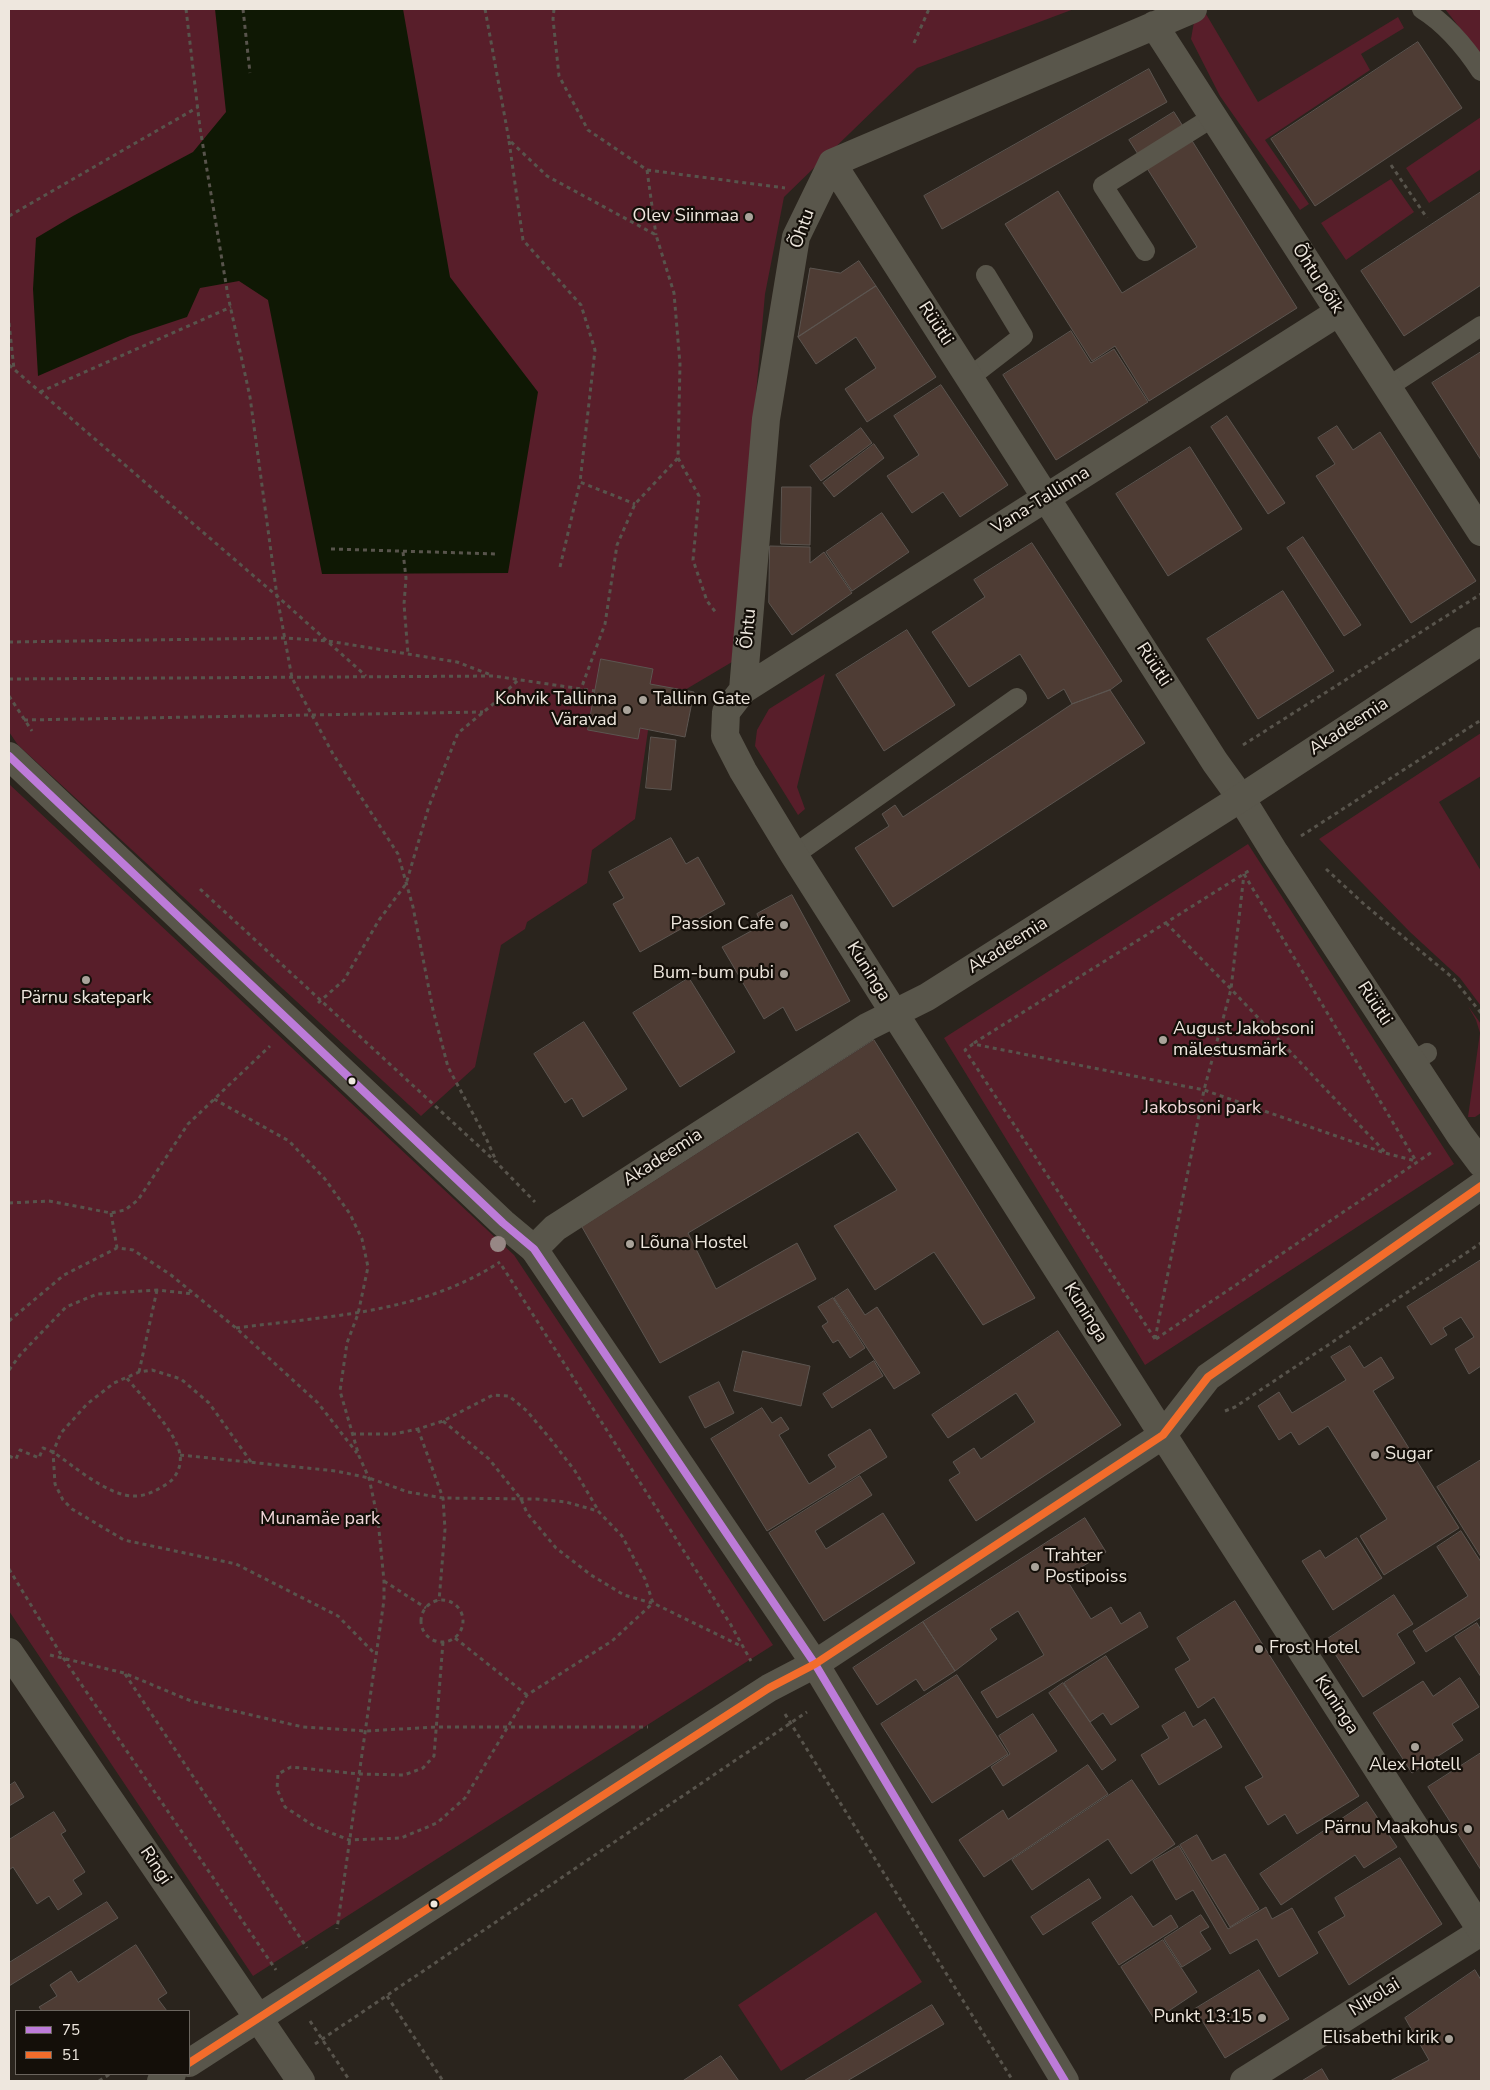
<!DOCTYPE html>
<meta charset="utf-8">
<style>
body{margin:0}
#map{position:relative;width:1490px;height:2090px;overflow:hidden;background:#2a241d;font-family:"Nunito Sans",sans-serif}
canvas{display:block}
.frame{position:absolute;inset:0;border:10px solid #eee7de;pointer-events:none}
.legend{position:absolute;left:15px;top:2010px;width:175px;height:65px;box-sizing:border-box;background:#140f09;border:1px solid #6b655e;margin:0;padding:6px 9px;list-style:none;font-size:15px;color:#eee7de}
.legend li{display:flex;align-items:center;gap:10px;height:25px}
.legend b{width:25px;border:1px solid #6b655e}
</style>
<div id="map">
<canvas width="1490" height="2090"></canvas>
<div class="frame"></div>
<ul class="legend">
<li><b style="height:6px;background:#bd7bd9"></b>75</li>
<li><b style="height:6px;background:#f36c2b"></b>51</li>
</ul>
</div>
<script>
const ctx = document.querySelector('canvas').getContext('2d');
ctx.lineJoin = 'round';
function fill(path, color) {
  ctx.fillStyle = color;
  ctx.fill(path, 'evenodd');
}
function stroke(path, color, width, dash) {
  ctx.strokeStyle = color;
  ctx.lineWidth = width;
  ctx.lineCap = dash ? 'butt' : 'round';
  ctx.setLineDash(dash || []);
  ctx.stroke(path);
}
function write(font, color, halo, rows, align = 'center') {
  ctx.font = font + ' "Nunito Sans",sans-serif';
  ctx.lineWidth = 4.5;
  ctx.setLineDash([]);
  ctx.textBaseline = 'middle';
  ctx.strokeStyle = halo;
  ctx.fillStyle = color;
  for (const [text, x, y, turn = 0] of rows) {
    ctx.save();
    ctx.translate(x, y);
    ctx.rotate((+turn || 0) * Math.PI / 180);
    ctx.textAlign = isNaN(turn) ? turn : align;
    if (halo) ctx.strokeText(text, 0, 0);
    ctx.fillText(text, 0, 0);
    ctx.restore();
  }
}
fill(new Path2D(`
 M 9,9 L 1074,9 L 917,68 L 784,197 L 765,294 L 732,662 L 651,710 L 635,819 L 592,850 L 587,883 L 527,922 L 525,929 L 501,945 L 475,1067 L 421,1116 L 18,745 L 9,732 Z
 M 1445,9 L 1481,9 L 1481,55 Z
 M 1206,14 L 1258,102 L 1398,17 L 1404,28 L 1361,54 L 1370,70 L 1265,140 L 1309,204 L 1300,210 L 1220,96 L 1191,39 L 1194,22 Z
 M 1481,117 L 1481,169 L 1429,203 L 1406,168 Z
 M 1391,179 L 1414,212 L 1346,260 L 1321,223 Z
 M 825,674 L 797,787 L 805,809 L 798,815 L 755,746 L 757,730 L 769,709 Z
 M 1481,733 L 1481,776 L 1439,802 L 1481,871 L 1481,1006 L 1460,978 L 1410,932 L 1319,839 Z
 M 9,784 L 514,1255 L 773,1645 L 253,1976 L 9,1611 Z
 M 1248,844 L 1454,1164 L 1145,1365 L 944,1038 Z
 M 1468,1006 L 1481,1024 L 1481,1113 L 1475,1117 L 1468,1117 L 1480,1033 L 1476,1020 Z
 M 876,1912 L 922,1982 L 781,2071 L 738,2005 Z`), '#581e2a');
fill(new Path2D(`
 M 215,9 L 403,9 L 450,277 L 538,392 L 508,573 L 322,574 L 268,300 L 239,281 L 200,288 L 187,317 L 130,336 L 38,376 L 33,289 L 36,238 L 73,216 L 193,152 L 226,112 Z`), '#0f1804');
const building = new Path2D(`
 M 1418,42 L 1462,108 L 1315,206 L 1271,139 Z
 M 1149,69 L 1167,102 L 942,229 L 924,196 Z
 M 1174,112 L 1297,308 L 1149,401 L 1115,346 L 1092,361 L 1005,224 L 1058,191 L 1122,293 L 1197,247 L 1129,140 Z
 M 1481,192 L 1481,285 L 1404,336 L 1361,271 Z
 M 859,261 L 876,286 L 798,337 L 810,268 L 840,273 Z
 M 876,286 L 936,377 L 867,422 L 845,389 L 876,368 L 856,337 L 816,364 L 798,337 Z
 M 1071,331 L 1091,363 L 1114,349 L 1148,402 L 1056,460 L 1003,375 Z
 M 1481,352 L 1481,460 L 1432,383 Z
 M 941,385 L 1008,485 L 960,517 L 943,492 L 912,513 L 887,476 L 919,455 L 894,416 Z
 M 1227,416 L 1285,503 L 1268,514 L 1211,427 Z
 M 1337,426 L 1353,450 L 1380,432 L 1476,581 L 1411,623 L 1316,476 L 1335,464 L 1318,438 Z
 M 861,428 L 872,443 L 821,481 L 810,466 Z
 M 874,444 L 884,458 L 834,497 L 823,483 Z
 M 1190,447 L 1242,529 L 1168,576 L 1116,494 Z
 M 782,487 L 811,487 L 810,545 L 781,544 Z
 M 882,513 L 909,552 L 852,591 L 826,552 Z
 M 1303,537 L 1361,625 L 1344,636 L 1287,548 Z
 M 1032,543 L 1122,681 L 1110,690 L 1072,704 L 1064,689 L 1048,699 L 1020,654 L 969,687 L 932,632 L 985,597 L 974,580 Z
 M 770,546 L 810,547 L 810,563 L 824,552 L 852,593 L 792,635 L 769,603 Z
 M 1283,591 L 1334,671 L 1258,719 L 1207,639 Z
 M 907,630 L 955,705 L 884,751 L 836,675 Z
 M 601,659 L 653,669 L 650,684 L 694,692 L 685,737 L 640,728 L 638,739 L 588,730 Z
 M 1110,690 L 1145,743 L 893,907 L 855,848 L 889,826 L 882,814 L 895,805 L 903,817 L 1072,704 Z
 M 651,737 L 676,740 L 671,790 L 646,788 Z
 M 671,838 L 686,864 L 698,857 L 725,904 L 640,952 L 613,904 L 624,898 L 609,872 Z
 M 792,895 L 850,1001 L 796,1031 L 783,1007 L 764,1019 L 722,947 L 762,925 L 757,914 Z
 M 689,978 L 735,1052 L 680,1087 L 633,1013 Z
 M 584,1022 L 627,1089 L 583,1117 L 572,1098 L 565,1103 L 534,1054 Z
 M 874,1040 L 1035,1298 L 983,1325 L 934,1252 L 875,1290 L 834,1226 L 897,1190 L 858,1132 L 688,1233 L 716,1289 L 797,1243 L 816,1279 L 660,1363 L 582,1227 Z
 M 1481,1260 L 1481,1366 L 1469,1374 L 1455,1349 L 1474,1337 L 1461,1317 L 1443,1328 L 1447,1335 L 1431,1345 L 1407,1307 Z
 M 848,1289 L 865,1315 L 877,1307 L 920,1373 L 894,1389 L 834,1298 Z
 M 833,1298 L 865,1348 L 850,1358 L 838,1340 L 833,1343 L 822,1326 L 828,1322 L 818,1307 Z
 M 1058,1331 L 1121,1425 L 976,1521 L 949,1480 L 960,1473 L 953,1462 L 974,1448 L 981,1459 L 1035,1422 L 1016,1393 L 948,1438 L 932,1415 Z
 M 1350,1346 L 1364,1368 L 1381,1357 L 1394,1378 L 1373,1391 L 1459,1528 L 1384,1575 L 1360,1536 L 1387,1519 L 1328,1426 L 1299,1445 L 1291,1432 L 1279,1440 L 1258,1406 L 1279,1392 L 1292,1413 L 1346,1380 L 1331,1357 Z
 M 743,1351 L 810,1366 L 801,1406 L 734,1391 Z
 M 874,1361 L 883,1376 L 832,1408 L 823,1394 Z
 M 719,1382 L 734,1413 L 705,1428 L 689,1397 Z
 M 762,1408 L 772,1423 L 781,1417 L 789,1429 L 779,1435 L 809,1484 L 836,1467 L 828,1455 L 870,1429 L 887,1457 L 767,1531 L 711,1439 Z
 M 1481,1460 L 1481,1557 L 1437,1487 Z
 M 860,1476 L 872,1495 L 815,1531 L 826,1549 L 883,1513 L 915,1563 L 824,1621 L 769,1533 Z
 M 1085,1518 L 1106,1552 L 1065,1577 L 1091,1619 L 1111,1607 L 1121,1624 L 1140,1612 L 1148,1627 L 997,1718 L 981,1692 L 1044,1655 L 1018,1611 L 990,1629 L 997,1639 L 955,1671 L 923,1622 Z
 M 1461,1531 L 1481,1562 L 1481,1617 L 1426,1652 L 1413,1631 L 1468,1596 L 1437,1547 Z
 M 1357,1538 L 1382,1578 L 1333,1610 L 1302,1561 L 1320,1550 L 1325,1558 Z
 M 1394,1595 L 1413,1624 L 1397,1634 L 1415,1663 L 1363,1697 L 1326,1640 Z
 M 1235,1601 L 1359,1796 L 1297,1834 L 1285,1814 L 1268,1825 L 1245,1787 L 1263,1777 L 1214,1697 L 1198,1708 L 1175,1669 L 1190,1660 L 1177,1638 Z
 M 923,1622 L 955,1671 L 924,1691 L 916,1679 L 877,1705 L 853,1668 Z
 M 1477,1623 L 1481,1630 L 1481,1677 L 1455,1637 Z
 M 1106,1656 L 1139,1707 L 1111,1725 L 1103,1713 L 1090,1722 L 1064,1683 Z
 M 957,1675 L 1008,1754 L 932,1803 L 881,1724 Z
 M 1460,1678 L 1479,1707 L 1452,1724 L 1463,1740 L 1412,1773 L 1373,1713 L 1423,1681 L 1433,1696 Z
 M 1063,1683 L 1116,1760 L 1102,1770 L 1049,1693 Z
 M 1185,1712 L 1193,1727 L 1205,1719 L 1222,1747 L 1159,1785 L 1141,1755 L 1169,1738 L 1162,1726 Z
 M 1033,1714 L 1057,1751 L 1003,1786 L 991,1767 L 1010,1754 L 999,1736 Z
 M 1481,1753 L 1481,1870 L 1428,1787 Z
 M 1088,1765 L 1108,1794 L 984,1877 L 959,1840 L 1003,1810 L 1008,1819 Z
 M 1132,1780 L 1175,1844 L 1131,1874 L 1108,1839 L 1032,1890 L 1012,1860 Z
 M 15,1782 L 24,1797 L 9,1806 L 9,1786 Z
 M 1367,1802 L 1397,1847 L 1364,1868 L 1355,1855 L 1281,1905 L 1260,1874 Z
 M 54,1812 L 66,1831 L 61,1834 L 85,1872 L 73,1880 L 82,1894 L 58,1910 L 49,1896 L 37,1904 L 13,1867 L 9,1870 L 9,1840 Z
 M 1197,1835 L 1212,1861 L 1225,1854 L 1259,1909 L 1230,1927 L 1180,1845 Z
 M 1179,1846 L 1228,1929 L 1266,1907 L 1272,1919 L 1292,1908 L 1318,1953 L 1279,1977 L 1257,1939 L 1230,1954 L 1193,1890 L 1176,1900 L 1153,1861 Z
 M 1400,1858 L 1442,1924 L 1349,1985 L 1318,1932 L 1345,1916 L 1335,1898 Z
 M 1089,1879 L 1101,1898 L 1043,1935 L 1031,1917 Z
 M 1132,1896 L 1153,1927 L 1171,1915 L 1178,1927 L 1119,1965 L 1092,1923 Z
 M 107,1902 L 118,1918 L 9,1986 L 9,1963 Z
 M 1201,1915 L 1209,1927 L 1200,1932 L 1211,1949 L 1182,1967 L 1164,1939 Z
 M 1163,1940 L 1197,1992 L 1155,2020 L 1121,1967 Z
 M 136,1945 L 167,1993 L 158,1999 L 167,2011 L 42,2011 L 39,2007 L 57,1996 L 50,1985 L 71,1971 L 78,1982 Z
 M 1259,1970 L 1289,2019 L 1225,2058 L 1195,2009 Z
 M 1475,1970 L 1481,1980 L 1481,2081 L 1390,2081 L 1429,2060 L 1405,2018 Z
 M 932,2005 L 944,2024 L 847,2081 L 804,2081 Z
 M 721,2056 L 739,2081 L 683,2081 Z
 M 1322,2069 L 1329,2081 L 1302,2081 Z`);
fill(building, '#4e3c34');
stroke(building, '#5c5550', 1);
stroke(new Path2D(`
 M 186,9 L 200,128 L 228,296 L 250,397 L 277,596 L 292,678 L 333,754 L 398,854 L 413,907 L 433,1010 L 448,1067 L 486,1138 L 497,1163
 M 243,9 L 250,73
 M 485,9 L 509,140 L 547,176 L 656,235 L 674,293 L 680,364 L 678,458 L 635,504 L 617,545 L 605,624 L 581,689
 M 554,9 L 553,19 L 559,76 L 588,130 L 647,170 L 785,188
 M 914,43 L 929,9
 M 509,141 L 523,240 L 581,305 L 595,350 L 580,482 L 635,504
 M 1391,165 L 1427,218
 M 647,170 L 656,235
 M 9,216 L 198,107
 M 9,323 L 14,369
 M 9,365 L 277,596 L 366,676
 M 40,392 L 231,307
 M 678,458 L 699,496 L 693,560 L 707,601 L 717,614
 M 331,549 L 498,554
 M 403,552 L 406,578 L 404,604 L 408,654
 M 560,567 L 580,482
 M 9,642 L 285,638 L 328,641 L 457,662 L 491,675
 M 9,679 L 494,676 L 595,691
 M 9,696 L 32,731
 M 24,720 L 483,712
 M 1243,745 L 1481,594
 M 1301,836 L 1481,720
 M 1326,869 L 1365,905 L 1453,978 L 1481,1013
 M 1244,874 L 1416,1161
 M 200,889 L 497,1163 L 535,1202
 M 1166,923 L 1231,989 L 1385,1152
 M 318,1003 L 344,980 L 379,920 L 406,884 L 429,806 L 458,733 L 492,705 L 518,680
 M 974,1043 L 1250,870
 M 214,1099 L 289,1141 L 325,1179 L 350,1214 L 362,1239 L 368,1267 L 358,1314 L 347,1343 L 340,1391 L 359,1456 L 369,1478 L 378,1520 L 384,1581 L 384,1600 L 337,1929
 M 9,1203 L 49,1201 L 111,1213 L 125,1210 L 138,1200 L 188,1124 L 270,1046
 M 111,1213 L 117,1248
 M 502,1266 L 731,1625 L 751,1661
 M 9,1321 L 64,1275 L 117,1248 L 133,1250 L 171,1275 L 236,1328 L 318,1403 L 357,1453
 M 236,1328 C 327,1316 420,1314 500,1262
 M 1155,1339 L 965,1050 L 973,1044 L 1204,1090 L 1385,1153 L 1416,1161
 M 1155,1339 L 1204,1090 L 1231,989 L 1244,874
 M 1156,1339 L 1432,1152
 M 9,1370 L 20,1355 L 66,1307 L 97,1294 L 157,1290 L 194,1294
 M 139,1372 L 157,1290
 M 1225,1411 L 1235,1407 L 1481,1243
 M 443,1421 L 489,1459 L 521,1499 L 527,1513 L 556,1548 L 591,1575 L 624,1595 L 652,1603
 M 418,1429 L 443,1498 L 445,1529 L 439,1601
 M 352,1434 L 394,1434 L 418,1429 L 443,1421 L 493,1395 L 509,1396 L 527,1411 L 552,1441 L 575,1471 L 598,1510
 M 180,1455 L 336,1471 L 369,1478 L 408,1492 L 443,1498 L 536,1499 L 566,1502 L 598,1511 L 622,1536 L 645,1579 L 653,1603 L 743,1647
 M 9,1456 L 16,1459 L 20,1450 L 39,1458 L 43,1448 L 53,1452 C 74,1466 109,1497 135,1496 C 147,1496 157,1490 167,1484 C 176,1478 182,1466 180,1455 C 177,1432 141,1396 126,1377
 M 251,1462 L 209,1403 L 181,1379 L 152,1370 L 139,1372 L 114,1383 L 87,1404 L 61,1433 L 53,1452 L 55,1484 L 63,1500 L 72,1509 L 124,1540 L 236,1564 L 338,1616 L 375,1654
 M 9,1569 L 62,1656 L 276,1970
 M 384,1581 L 426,1608
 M421 1621a21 21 0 1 1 42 0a21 21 0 1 1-42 0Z
 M 455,1638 L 527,1695
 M 443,1642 L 434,1756 L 423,1768 L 404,1775 L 359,1774 L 291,1767 L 278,1774 L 277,1789 L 285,1807 L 314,1826 L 349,1840 L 401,1838 L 437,1823 L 465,1798 L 527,1695 L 612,1641 L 653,1603
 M 50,1655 L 124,1673 L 191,1701 L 303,1727 L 365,1731 L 437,1727 L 648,1727
 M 125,1674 L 307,1948
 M 785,1714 L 1013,2081
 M 387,1996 L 443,2081
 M 310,2021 L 350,2081
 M 315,2044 L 807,1712
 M 99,2081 L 110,2074`), '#58544c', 3, [4, 4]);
stroke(new Path2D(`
 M 1422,9 C 1446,24 1466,48 1481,71
 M 1145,251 L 1103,186 L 1213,117
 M 970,377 L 1023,336 L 986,275
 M 1388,387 L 1481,326
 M 794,855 L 1017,698
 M 1412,1062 L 1427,1053`), '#59564b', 20);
stroke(new Path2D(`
 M 1154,25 L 1481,532
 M 832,163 L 1215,762 L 1241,798 L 1275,853 L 1460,1135 L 1481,1163
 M 743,690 L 766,419 L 796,237 L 832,163 L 1193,9
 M 9,756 L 503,1223 L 534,1249
 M 895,1014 L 794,855 L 743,771 L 725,736 L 726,712 L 743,690 L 1339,312
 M 9,1652 L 301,2081
 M 189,2063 L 769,1688 L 815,1664
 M 161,2081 L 172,2074
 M 1244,2081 L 1481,1932`), '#59564b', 28);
stroke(new Path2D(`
 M 895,1014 L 1163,1435 L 1481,1930
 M 815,1664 L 1163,1435 L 1208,1377 L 1481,1186
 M 1065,2081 L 815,1664 L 534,1249 L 555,1228 L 867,1027 L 927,997 L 1241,798 L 1481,641`), '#59564b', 28);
stroke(new Path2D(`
 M 9,756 L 503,1223 L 534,1249 L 815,1664 L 1065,2081`), '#bd7bd9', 8);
stroke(new Path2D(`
 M 189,2063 L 769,1688 L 815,1664 L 1163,1435 L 1208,1377 L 1481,1186`), '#f36c2b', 8);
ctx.fillStyle = '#978785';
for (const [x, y] of [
 [498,1244]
]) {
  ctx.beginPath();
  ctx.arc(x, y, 8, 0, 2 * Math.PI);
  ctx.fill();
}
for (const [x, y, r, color] of [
 [749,217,5,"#a9a39a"],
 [643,700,5,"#a9a39a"],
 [627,710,5,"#a9a39a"],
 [784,925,5,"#a9a39a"],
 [784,974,5,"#a9a39a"],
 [86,980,5,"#a9a39a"],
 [1163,1040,5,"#a9a39a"],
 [352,1081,4.5,"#eee7de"],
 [630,1244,5,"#a9a39a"],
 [1375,1455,5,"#a9a39a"],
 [1035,1567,5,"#a9a39a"],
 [1259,1649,5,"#a9a39a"],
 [1415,1747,5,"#a9a39a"],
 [1468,1829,5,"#a9a39a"],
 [434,1904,4.5,"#eee7de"],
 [1262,2018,5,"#a9a39a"],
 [1449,2039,5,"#a9a39a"]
]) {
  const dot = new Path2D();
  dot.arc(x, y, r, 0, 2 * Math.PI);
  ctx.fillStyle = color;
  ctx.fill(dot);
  stroke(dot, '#140f09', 2);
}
write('18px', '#eee7de', '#140f09', [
 ["Olev Siinmaa",739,217],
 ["Kohvik Tallinna",617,700],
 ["Väravad",617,721],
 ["Tallinn Gate",653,700,"left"],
 ["Passion Cafe",774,925],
 ["Bum-bum pubi",774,974],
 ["Pärnu skatepark",86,999,"center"],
 ["August Jakobsoni",1173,1030,"left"],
 ["mälestusmärk",1173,1051,"left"],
 ["Lõuna Hostel",640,1244,"left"],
 ["Sugar",1385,1455,"left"],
 ["Trahter",1045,1557,"left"],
 ["Postipoiss",1045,1578,"left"],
 ["Frost Hotel",1269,1649,"left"],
 ["Alex Hotell",1415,1766,"center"],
 ["Pärnu Maakohus",1458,1829],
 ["Punkt 13:15",1252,2018],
 ["Elisabethi kirik",1439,2039]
], 'right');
write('18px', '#eee7de', '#140f09', [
 ["Õhtu",803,229,-70],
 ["Õhtu põik",1317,279,57],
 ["Rüütli",935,324,57],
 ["Vana-Tallinna",1041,501,-32],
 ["Õhtu",749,629,-85],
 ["Rüütli",1153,665,57],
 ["Akadeemia",1349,727,-33],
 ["Akadeemia",1008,946,-32],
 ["Kuninga",868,972,58],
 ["Rüütli",1374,1004,57],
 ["Akadeemia",663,1158,-33],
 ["Kuninga",1085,1313,58],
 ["Kuninga",1336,1705,57],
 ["Ringi",155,1866,56],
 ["Nikolai",1375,1998,-32]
]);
write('18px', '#f1d8da', '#140f09', [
 ["Jakobsoni park",1202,1109],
 ["Munamäe park",320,1520]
]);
</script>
